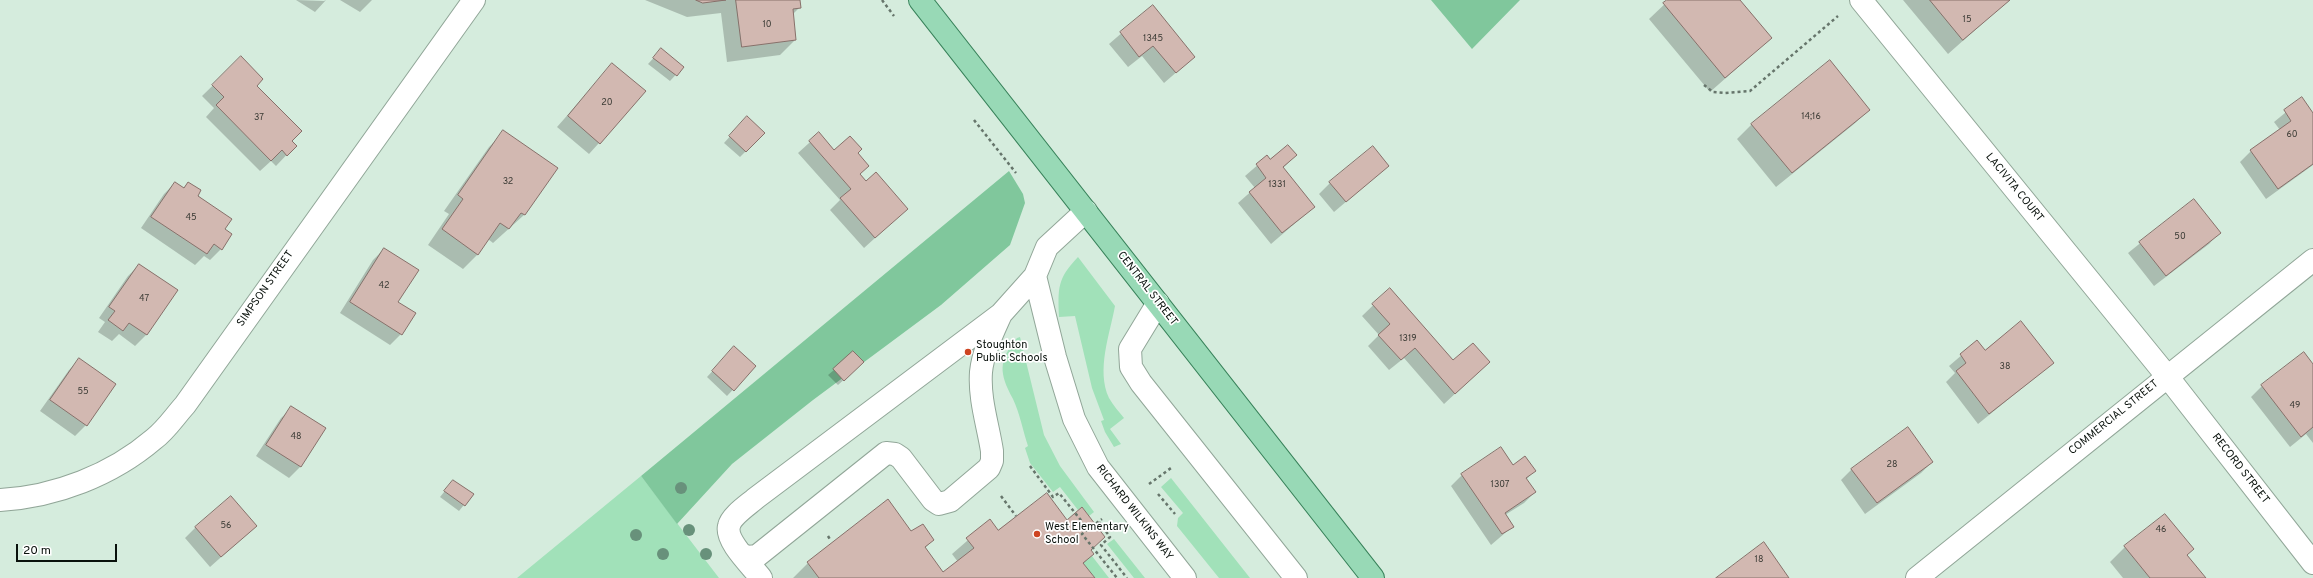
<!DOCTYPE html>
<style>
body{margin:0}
#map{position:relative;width:2313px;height:578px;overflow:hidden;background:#d5ecdd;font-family:Overpass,sans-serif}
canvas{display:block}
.scale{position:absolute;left:16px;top:544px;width:101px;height:18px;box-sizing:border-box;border:2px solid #09110c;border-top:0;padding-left:5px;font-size:12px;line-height:14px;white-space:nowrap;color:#09110c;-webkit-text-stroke:3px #fff;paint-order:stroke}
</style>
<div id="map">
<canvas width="2313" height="578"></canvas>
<div class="scale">20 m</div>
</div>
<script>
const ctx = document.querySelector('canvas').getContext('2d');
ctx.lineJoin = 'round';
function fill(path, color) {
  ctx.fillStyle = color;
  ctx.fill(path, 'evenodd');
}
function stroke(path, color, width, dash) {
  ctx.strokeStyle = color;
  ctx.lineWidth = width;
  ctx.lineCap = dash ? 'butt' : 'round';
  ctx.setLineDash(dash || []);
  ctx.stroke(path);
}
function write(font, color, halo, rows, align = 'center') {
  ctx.font = font + ' Overpass,sans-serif';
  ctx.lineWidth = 3.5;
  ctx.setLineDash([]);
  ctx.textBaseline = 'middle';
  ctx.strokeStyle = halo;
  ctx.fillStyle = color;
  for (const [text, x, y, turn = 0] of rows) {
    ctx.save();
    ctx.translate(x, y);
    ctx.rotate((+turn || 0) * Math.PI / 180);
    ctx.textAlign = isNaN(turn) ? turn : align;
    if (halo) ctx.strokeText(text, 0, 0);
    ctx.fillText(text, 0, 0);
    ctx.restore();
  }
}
fill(new Path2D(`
 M 1078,257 L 1115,306 C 1110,334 1096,370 1109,398 C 1113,405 1119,412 1124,418 L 1110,429 L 1121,444 L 1114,447 L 1105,432 L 1101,421 L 1104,420 L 1092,388 L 1075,316 L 1059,317 C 1058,288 1057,279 1078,257 Z
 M 1020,337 L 1044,435 L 1060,466 L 1094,512 L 1089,516 L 1082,507 L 1078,510 L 1060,487 L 1053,492 L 1030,463 L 1025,448 L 1028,446 C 1023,431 1020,414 1013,399 C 999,373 998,361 1017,338 Z
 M 641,476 L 719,578 L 517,578 Z
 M 1171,478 L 1250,578 L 1219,578 L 1177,526 L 1178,518 L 1183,513 L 1161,487 Z
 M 1114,539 L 1145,578 L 1134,578 L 1107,544 Z
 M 1092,556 L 1109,578 L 1095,578 L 1083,563 Z`), '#a1e1b9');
fill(new Path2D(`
 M 1431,0 L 1520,0 L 1472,49 Z
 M 1009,171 L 1023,194 L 1025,203 L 1010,245 L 941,305 L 813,400 L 732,464 L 677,524 L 641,476 Z`), '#80c79c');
fill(new Path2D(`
 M 296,0 L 324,1 L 326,0 L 315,12 Z
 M 340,0 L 372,0 L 360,12 Z
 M 645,0 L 799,0 L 800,7 L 792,15 L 795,40 L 780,55 L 727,62 L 721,13 L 687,17 Z
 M 1669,0 L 1739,0 L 1771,38 L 1710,92 L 1649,19 Z
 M 1903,0 L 2009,0 L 1948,54 Z
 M 1153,6 L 1194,57 L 1164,83 L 1142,56 L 1128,67 L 1109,44 Z
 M 661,50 L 683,67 L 670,81 L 648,64 Z
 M 241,58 L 255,86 L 295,146 L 276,166 L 271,161 L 260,171 L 206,117 L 214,108 L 202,96 Z
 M 602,76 L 599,143 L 589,154 L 557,127 Z
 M 2302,99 L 2313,115 L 2313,165 L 2266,199 L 2240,162 L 2251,151 L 2280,130 L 2274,122 Z
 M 1869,110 L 1854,124 L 1776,187 L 1737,139 L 1752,124 Z
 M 742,123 L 764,133 L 740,157 L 724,143 Z
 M 504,132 L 556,169 L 524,215 L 493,243 L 488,239 L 478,254 L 463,269 L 428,245 L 449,214 L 444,211 L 489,147 Z
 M 819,134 L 834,151 L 857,153 L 859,174 L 896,219 L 864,248 L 830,210 L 840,200 L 798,153 Z
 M 1296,155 L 1283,168 L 1314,207 L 1271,244 L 1238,203 L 1255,188 L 1245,176 L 1267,157 L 1270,161 Z
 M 1388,166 L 1334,212 L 1319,194 L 1330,183 Z
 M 175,183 L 183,188 L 189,183 L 224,229 L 221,249 L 210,260 L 204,256 L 195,265 L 141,228 L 164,194 Z
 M 2194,200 L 2219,233 L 2209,244 L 2154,286 L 2128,253 Z
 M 384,249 L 397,303 L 401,334 L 390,345 L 340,313 L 373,260 Z
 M 139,265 L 177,290 L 146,335 L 135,346 L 119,334 L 112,341 L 98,332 L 105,322 L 99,318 L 128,276 Z
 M 1390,289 L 1453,361 L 1489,362 L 1444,404 L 1404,358 L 1389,370 L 1368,346 L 1379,335 L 1362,316 Z
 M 1977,342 L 1984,351 L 2053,363 L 1978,424 L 1946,382 L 1955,373 L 1949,366 Z
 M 729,353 L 755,366 L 727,396 L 707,377 Z
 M 80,359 L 86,425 L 75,436 L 40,411 L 69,370 Z
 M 2313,366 L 2313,443 L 2306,434 L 2290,447 L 2251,397 L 2262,386 Z
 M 857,368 L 838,385 L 828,375 L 834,370 Z
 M 292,408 L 324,429 L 300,467 L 289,478 L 256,456 L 281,418 Z
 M 1932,462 L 1921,473 L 1865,514 L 1841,480 L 1852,469 Z
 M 1513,466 L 1534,471 L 1526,480 L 1535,492 L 1524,503 L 1505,515 L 1512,527 L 1491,545 L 1451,486 L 1462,475 Z
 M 453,481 L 472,495 L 459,511 L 440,497 Z
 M 888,501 L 911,533 L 933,540 L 925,548 L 943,574 L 958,562 L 952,554 L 990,521 L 998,531 L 1090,551 L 1093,554 L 1083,564 L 1093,578 L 793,578 L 808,563 Z
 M 256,526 L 210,567 L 185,538 L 196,527 Z
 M 2125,547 L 2187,555 L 2205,578 L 2123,578 L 2110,562 Z`), '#0003');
const building = new Path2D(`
 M 696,0 L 726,0 L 703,3 Z
 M 736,0 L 800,0 L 801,8 L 793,9 L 796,40 L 742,47 Z
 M 1667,0 L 1740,0 L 1772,38 L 1725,78 L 1663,3 Z
 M 1930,0 L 2010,0 L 1963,40 Z
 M 1153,5 L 1195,57 L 1176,73 L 1153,46 L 1139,57 L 1120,32 Z
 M 661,48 L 684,67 L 677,76 L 653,58 Z
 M 241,56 L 263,79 L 257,86 L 302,131 L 292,141 L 297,146 L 287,156 L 282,150 L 271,161 L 216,105 L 224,97 L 212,85 Z
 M 1830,60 L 1870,110 L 1792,173 L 1751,124 Z
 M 612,63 L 646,91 L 600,144 L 568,116 Z
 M 2302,97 L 2313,113 L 2313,164 L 2278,189 L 2250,150 L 2291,121 L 2284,110 Z
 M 747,116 L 765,133 L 746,152 L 729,136 Z
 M 503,130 L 558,168 L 525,215 L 521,213 L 509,229 L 500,223 L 478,255 L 442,229 L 463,199 L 458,195 Z
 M 819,132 L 834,150 L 850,136 L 862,149 L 858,153 L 869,166 L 860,174 L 866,181 L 876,172 L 908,209 L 875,238 L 840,198 L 851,189 L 809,141 Z
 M 1288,145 L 1297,155 L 1283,167 L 1315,207 L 1282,233 L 1249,192 L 1266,178 L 1256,164 L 1267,155 L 1270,159 Z
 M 1373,146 L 1389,166 L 1346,202 L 1329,182 Z
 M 175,182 L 184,188 L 188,182 L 201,190 L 198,196 L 232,219 L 225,229 L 232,234 L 222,250 L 214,244 L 207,254 L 151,217 Z
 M 2194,199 L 2221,233 L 2166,276 L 2139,242 Z
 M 384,248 L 419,270 L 398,302 L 416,313 L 402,335 L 350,302 Z
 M 139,264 L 178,290 L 147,335 L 129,323 L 123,331 L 108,320 L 115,311 L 109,307 Z
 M 1390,288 L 1453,360 L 1473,343 L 1490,362 L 1455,394 L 1415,348 L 1401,360 L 1378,335 L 1390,324 L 1372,304 Z
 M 2021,321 L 2054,363 L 1989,414 L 1956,371 L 1966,363 L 1960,354 L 1977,340 L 1985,350 Z
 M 734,346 L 756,366 L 734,391 L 712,371 Z
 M 853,351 L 864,362 L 844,381 L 833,369 Z
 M 2304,352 L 2313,364 L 2313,427 L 2301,437 L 2261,385 Z
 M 79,358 L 116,384 L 87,426 L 50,400 Z
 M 291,406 L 326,428 L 301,467 L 266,445 Z
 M 1908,427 L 1933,462 L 1877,503 L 1851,469 Z
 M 1501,447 L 1513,465 L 1525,456 L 1536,471 L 1526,478 L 1536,492 L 1505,513 L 1514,527 L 1502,534 L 1461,474 Z
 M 453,480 L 474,494 L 465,506 L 444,491 Z
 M 1047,493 L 1067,520 L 1082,507 L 1105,537 L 1091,550 L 1094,554 L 1083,563 L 1095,578 L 819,578 L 807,562 L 888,499 L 911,531 L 923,524 L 934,540 L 925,547 L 943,572 L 974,548 L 966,538 L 990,519 L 998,530 Z
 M 231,496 L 257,526 L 221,557 L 195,527 Z
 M 2165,514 L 2194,549 L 2187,555 L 2206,578 L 2150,578 L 2124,546 Z
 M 1764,542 L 1789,578 L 1716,578 Z`);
fill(building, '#d2b8b1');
stroke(building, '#87706a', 1);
const minor = new Path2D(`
 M 1861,0 L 2167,376 L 2313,563
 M 1086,211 L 1047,247 L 1035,276 L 1055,357 L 1074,419 L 1098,467 L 1185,578
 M 1158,303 L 1130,349 L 1131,367 L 1141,383 L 1296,578
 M 0,500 C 55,497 112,475 154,439 C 166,430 175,416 185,405 L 474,0
 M 743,555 L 748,557 L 757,556 L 886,453 L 895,454 L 901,458 L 933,500 L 939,504 L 950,501 L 989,468 L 992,461 L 992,451 C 988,425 979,399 981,372 C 983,352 993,332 1001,314
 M 761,578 C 752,566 725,541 729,526 C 731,516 748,505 756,498 L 1001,314 L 1035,276
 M 1917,578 L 2313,260`);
const major = new Path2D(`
 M 920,0 L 1373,578`);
stroke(minor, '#91a698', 24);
stroke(major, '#39835b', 24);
stroke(new Path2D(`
 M 882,0 L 894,16
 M 1704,85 L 1713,92 L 1725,93 L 1750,91 L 1838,16
 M 974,120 L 1016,173
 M 1030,466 L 1053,497 L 1059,493 L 1088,529 L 1102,519
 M 1149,484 L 1171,468
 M 1158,494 L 1175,514
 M 1001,496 L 1016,516
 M 1099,522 L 1110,537 L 1101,545 L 1127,578
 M 1088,529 L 1082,534 L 1117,578
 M 828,536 L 831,541`), '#66756b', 2.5, [3, 3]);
stroke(minor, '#fff', 22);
stroke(major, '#98d9b6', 22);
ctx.fillStyle = '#68917b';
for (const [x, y] of [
 [681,488],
 [689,530],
 [636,535],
 [663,554],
 [706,554]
]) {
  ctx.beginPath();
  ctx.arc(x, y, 6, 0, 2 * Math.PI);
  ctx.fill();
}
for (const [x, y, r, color] of [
 [968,352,4,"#ce4421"],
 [1037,534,4,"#ce4421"]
]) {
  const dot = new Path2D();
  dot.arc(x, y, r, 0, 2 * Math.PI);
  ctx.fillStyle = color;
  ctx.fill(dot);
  stroke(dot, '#fff', 1.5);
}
write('9px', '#3b3b35', null, [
 ["15",1967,20],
 ["10",767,25],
 ["1345",1153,39],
 ["20",607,103],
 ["14;16",1811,117],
 ["37",259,118],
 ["60",2292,135],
 ["32",508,182],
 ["1331",1277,185],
 ["45",191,218],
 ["50",2180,237],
 ["42",384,286],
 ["47",144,299],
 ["1319",1408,339],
 ["38",2005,367],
 ["55",83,392],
 ["49",2295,406],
 ["48",296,437],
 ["28",1892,465],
 ["1307",1500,485],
 ["56",226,526],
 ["46",2161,530],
 ["18",1759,560]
]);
write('11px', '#09110c', '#fff', [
 ["LACIVITA COURT",2014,188,51],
 ["SIMPSON STREET",266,289,-55],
 ["CENTRAL STREET",1147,289,52],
 ["COMMERCIAL STREET",2114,418,-39],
 ["RECORD STREET",2240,469,52],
 ["RICHARD WILKINS WAY",1134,513,52]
]);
write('11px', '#09110c', '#fff', [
 ["Stoughton",976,346],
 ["Public Schools",976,359],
 ["West Elementary",1045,528],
 ["School",1045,541]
], 'left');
</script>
